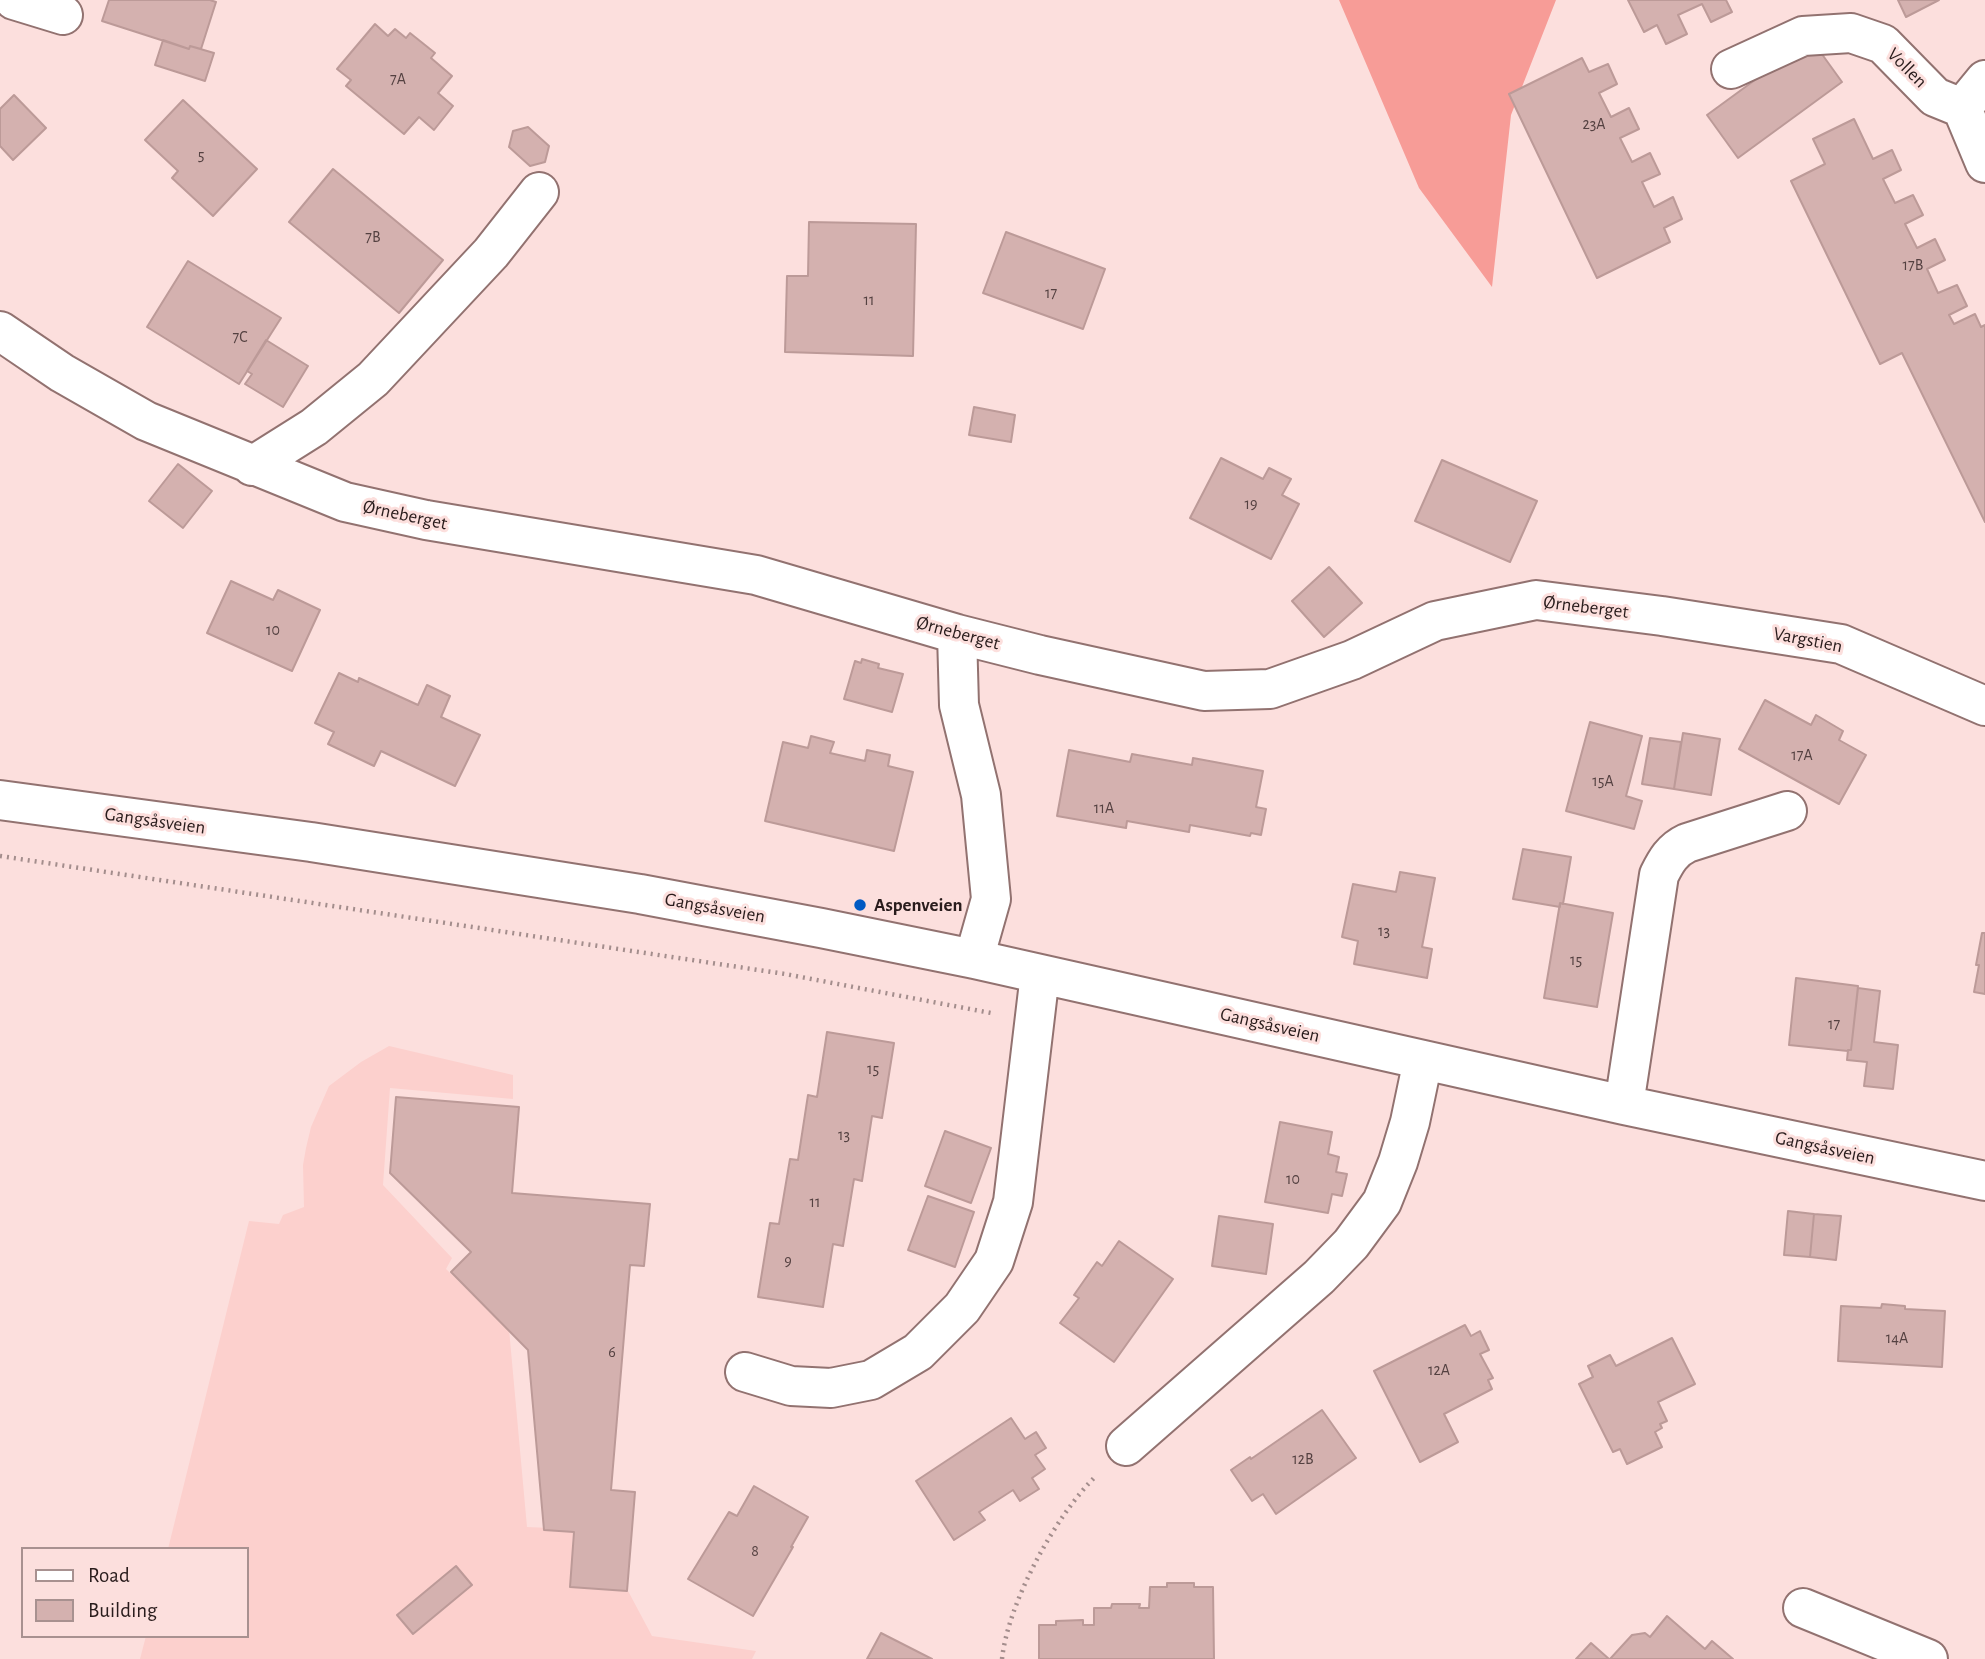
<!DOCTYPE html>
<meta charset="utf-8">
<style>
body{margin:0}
#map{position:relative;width:1985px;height:1659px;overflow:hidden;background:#fcdfdd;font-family:"Alegreya Sans",sans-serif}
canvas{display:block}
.legend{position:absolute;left:21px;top:1547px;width:228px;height:91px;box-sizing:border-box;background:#fcdfdd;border:2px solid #a89190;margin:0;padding:9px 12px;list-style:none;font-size:21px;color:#291c1c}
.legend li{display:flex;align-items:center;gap:14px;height:35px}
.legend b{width:35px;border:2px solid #a89190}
</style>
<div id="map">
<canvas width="1985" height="1659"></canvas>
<ul class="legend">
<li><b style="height:9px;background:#fff"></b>Road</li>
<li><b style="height:19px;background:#d4b1af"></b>Building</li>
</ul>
</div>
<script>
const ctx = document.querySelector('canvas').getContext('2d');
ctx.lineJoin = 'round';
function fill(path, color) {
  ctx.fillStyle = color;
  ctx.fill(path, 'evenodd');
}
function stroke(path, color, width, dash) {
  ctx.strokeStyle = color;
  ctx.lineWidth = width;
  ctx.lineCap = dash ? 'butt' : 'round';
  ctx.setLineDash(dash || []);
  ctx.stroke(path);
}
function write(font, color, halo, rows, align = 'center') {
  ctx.font = font + ' "Alegreya Sans",sans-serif';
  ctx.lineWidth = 6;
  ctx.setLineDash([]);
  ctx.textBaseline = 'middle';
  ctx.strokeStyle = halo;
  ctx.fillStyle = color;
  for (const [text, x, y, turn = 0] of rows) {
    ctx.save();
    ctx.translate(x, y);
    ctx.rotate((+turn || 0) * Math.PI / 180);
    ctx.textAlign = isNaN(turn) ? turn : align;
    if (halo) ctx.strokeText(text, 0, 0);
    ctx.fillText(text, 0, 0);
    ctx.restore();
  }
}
fill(new Path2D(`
 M 389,1046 L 513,1075 L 513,1099 L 390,1088 L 383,1185 L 452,1258 L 446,1269 L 509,1329 L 527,1527 L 573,1529 L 571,1586 L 627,1589 L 652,1636 L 756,1651 L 752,1659 L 140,1659 L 146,1636 L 247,1636 L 247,1549 L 168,1549 L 249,1221 L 279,1224 L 283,1215 L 304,1207 L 303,1165 L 306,1148 L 311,1127 L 329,1086 L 361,1062 Z`), '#fcd0cd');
fill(new Path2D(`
 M 1339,0 L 1556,0 L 1511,115 L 1492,287 L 1419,188 Z`), '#f79c97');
const building = new Path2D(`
 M 109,0 L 210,0 L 216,2 L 201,49 L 190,46 L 189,49 L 102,21 Z
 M 1628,0 L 1726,0 L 1732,12 L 1711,22 L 1702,4 L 1678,15 L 1687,34 L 1666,44 L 1657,25 L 1644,32 Z
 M 1898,0 L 1939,0 L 1906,17 Z
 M 375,24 L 388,36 L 395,29 L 406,38 L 410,33 L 435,53 L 431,58 L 452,76 L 438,93 L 453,106 L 434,130 L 419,117 L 404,134 L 346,86 L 351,80 L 337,69 Z
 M 1811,39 L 1842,82 L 1738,158 L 1707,115 Z
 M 163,40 L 189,49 L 190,46 L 214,53 L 205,81 L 155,65 Z
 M 1582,58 L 1589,72 L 1608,64 L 1617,84 L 1599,93 L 1611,117 L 1629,108 L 1639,129 L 1620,138 L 1632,162 L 1650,153 L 1660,174 L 1642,182 L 1654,207 L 1673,197 L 1682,219 L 1664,228 L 1670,242 L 1597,278 L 1509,94 Z
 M 14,95 L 46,128 L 13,160 L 0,146 L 0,109 Z
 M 183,100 L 257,169 L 213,216 L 172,178 L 178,171 L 145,140 Z
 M 1854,119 L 1873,159 L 1892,150 L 1901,170 L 1883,179 L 1895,203 L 1913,195 L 1923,215 L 1905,224 L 1917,248 L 1935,239 L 1945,260 L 1927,269 L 1938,293 L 1957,285 L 1967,306 L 1949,315 L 1954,324 L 1975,314 L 1981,327 L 1985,325 L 1985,522 L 1902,353 L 1880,364 L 1791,181 L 1825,164 L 1813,139 Z
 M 528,127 L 549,146 L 545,162 L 530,166 L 509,147 L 513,131 Z
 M 333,169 L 443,260 L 399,313 L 289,222 Z
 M 809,222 L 916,224 L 913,356 L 785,352 L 787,276 L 808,276 Z
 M 1006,232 L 1105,269 L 1083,329 L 983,293 Z
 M 188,261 L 281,318 L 239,384 L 147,327 Z
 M 266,340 L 308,366 L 283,407 L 245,384 L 252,374 L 247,371 Z
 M 974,407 L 1015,415 L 1011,442 L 969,435 Z
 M 1221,458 L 1263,479 L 1269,468 L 1291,479 L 1282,495 L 1299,504 L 1271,559 L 1190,518 Z
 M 1442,460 L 1537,501 L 1510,562 L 1415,521 Z
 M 178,464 L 212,491 L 183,528 L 149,501 Z
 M 1329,567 L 1362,603 L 1324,637 L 1292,601 Z
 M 231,581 L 273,600 L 278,590 L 320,610 L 292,671 L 207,633 Z
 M 862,659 L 879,664 L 878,668 L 903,674 L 892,712 L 844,699 L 855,661 L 861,663 Z
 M 339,673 L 358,682 L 359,678 L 418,705 L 427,685 L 450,696 L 441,717 L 480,735 L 455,786 L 381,751 L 374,766 L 328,744 L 334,732 L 315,723 Z
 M 1765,700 L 1811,725 L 1816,715 L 1843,731 L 1839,740 L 1866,755 L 1839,804 L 1739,749 Z
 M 1590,722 L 1642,736 L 1626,796 L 1642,801 L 1634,829 L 1566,811 Z
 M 1683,733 L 1720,739 L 1711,795 L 1674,789 Z
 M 811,736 L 834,742 L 830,753 L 865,761 L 867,750 L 890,755 L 888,766 L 913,772 L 894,851 L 765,821 L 783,742 L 808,748 Z
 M 1650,738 L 1681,742 L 1674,789 L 1642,784 Z
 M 1069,750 L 1130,762 L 1132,754 L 1192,765 L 1193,758 L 1263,771 L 1256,807 L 1266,809 L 1261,835 L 1251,833 L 1250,836 L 1190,825 L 1189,832 L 1127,821 L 1126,828 L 1057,816 Z
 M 1523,849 L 1571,857 L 1563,904 L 1560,903 L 1560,907 L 1513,899 Z
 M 1400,872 L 1435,878 L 1422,947 L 1432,949 L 1427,978 L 1354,964 L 1358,941 L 1342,937 L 1353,884 L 1396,892 Z
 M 1560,903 L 1613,913 L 1597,1007 L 1544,998 Z
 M 1982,933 L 1985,933 L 1985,994 L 1974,992 L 1979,965 L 1976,965 Z
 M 1796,978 L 1858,986 L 1851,1050 L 1848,1050 L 1848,1051 L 1789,1045 Z
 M 1858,988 L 1880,991 L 1874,1042 L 1898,1045 L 1893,1089 L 1864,1086 L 1867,1062 L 1847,1060 L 1848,1050 L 1851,1050 Z
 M 827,1032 L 894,1043 L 882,1118 L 872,1116 L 862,1181 L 854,1179 L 843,1246 L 833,1244 L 823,1307 L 758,1297 L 770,1223 L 779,1224 L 790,1159 L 798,1160 L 808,1095 L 817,1097 Z
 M 396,1097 L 519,1107 L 512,1193 L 650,1204 L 644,1266 L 630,1265 L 611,1490 L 635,1492 L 627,1591 L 570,1587 L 574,1532 L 544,1530 L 528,1350 L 451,1272 L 471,1252 L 390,1173 Z
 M 1280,1122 L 1332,1132 L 1328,1154 L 1339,1157 L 1336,1172 L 1347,1174 L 1342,1196 L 1332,1194 L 1328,1213 L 1265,1202 Z
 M 945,1131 L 991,1148 L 971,1203 L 925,1186 Z
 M 928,1196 L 974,1212 L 955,1267 L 908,1250 Z
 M 1788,1211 L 1814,1214 L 1810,1257 L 1784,1255 Z
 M 1814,1214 L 1841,1216 L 1836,1260 L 1810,1257 Z
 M 1219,1216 L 1273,1224 L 1266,1274 L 1212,1266 Z
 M 1119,1241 L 1173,1279 L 1114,1362 L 1060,1323 L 1079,1298 L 1074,1295 L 1097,1262 L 1102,1266 Z
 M 1882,1304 L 1905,1306 L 1905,1309 L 1945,1311 L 1942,1367 L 1838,1361 L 1841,1306 L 1881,1308 Z
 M 1465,1325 L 1471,1336 L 1480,1331 L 1489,1350 L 1480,1354 L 1493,1378 L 1488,1380 L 1492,1389 L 1444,1414 L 1458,1442 L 1420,1462 L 1374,1371 Z
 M 1672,1338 L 1695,1384 L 1658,1402 L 1667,1421 L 1660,1424 L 1662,1428 L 1655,1432 L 1662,1447 L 1627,1464 L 1620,1449 L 1613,1452 L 1579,1384 L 1593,1377 L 1588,1366 L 1610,1355 L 1616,1366 Z
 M 1322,1410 L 1356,1458 L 1276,1514 L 1263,1494 L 1252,1501 L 1231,1470 L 1250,1457 L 1251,1459 Z
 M 1011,1418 L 1025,1439 L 1036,1432 L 1046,1448 L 1035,1455 L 1045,1469 L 1032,1478 L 1039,1489 L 1020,1501 L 1013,1490 L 979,1512 L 985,1520 L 954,1540 L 916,1481 Z
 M 754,1486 L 808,1517 L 791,1547 L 793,1547 L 753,1616 L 688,1579 L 729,1512 L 737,1516 Z
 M 456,1566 L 472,1585 L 413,1634 L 397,1615 Z
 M 1167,1583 L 1194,1583 L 1194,1587 L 1213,1587 L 1214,1659 L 1039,1659 L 1039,1625 L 1056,1625 L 1056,1621 L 1083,1620 L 1083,1625 L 1094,1625 L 1094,1608 L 1111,1608 L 1112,1604 L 1140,1604 L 1139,1608 L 1149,1608 L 1150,1587 L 1167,1587 Z
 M 1667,1616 L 1705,1649 L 1712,1641 L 1733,1659 L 1610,1659 L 1632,1635 L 1645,1633 L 1650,1637 Z
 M 881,1633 L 932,1659 L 867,1659 Z
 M 1591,1643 L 1609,1659 L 1576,1659 Z`);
fill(building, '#d4b1af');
stroke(building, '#bc9a98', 2);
const minor = new Path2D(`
 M 14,0 L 63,15
 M 1731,69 L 1803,36 L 1851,33 L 1883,44 L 1935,97 L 1962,108 L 1985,80
 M 1962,108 L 1985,163
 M 0,331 L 62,373 L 146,421 L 345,502 L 426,520 L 756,575 L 957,634 L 1040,655 L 1204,691 L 1270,689 L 1352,660 L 1435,621 L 1536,600 L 1662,616 L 1841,644 L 1985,706
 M 252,466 L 314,427 L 373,379 L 491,253 L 539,192
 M 957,634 L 959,705 L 981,795 L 991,899 L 974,959
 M 0,800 L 311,842 L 640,894 L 821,928 L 974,959 L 1624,1105 L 1985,1181
 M 1624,1105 L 1659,875 C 1666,861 1672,850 1687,843 L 1787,811
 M 745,1372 L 791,1386 L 831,1388 L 871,1380 L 918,1352 L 962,1308 L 994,1261 L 1013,1202 L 1040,974
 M 1126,1446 L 1319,1277 L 1351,1244 L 1382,1202 L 1398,1162 L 1410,1122 L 1423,1060
 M 1803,1608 L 1928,1659`);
stroke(minor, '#927270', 42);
stroke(new Path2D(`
 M 0,856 L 785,974 L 991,1013
 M 1002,1659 C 1008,1603 1055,1516 1096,1476`), '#a38d8c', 4.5, [2, 5]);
stroke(minor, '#fff', 38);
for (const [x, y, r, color] of [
 [860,905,7,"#005ac3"]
]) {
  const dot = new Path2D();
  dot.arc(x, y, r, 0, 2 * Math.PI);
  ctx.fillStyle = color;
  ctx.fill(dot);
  stroke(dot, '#fcdfdd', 2.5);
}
write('16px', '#544141', null, [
 ["7A",398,79],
 ["23A",1594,124],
 ["5",201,155],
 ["7B",373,237],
 ["17B",1913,265],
 ["17",1051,293],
 ["11",869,300],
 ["7C",240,337],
 ["19",1251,504],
 ["10",273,630],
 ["17A",1802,755],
 ["15A",1603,781],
 ["11A",1104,808],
 ["13",1384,931],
 ["15",1576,960],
 ["17",1834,1024],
 ["15",873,1069],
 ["13",844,1135],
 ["10",1293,1179],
 ["11",815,1202],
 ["9",788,1261],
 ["14A",1897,1338],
 ["6",612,1352],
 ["12A",1439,1370],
 ["12B",1303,1459],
 ["8",755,1551]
]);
write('19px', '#291c1c', '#fcdfdd', [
 ["Vollen",1907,68,45],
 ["Ørneberget",405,515,12],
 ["Ørneberget",1586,607,7],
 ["Ørneberget",958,633,15],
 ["Vargstien",1808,640,11],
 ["Gangsåsveien",155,821,8],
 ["Gangsåsveien",715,908,10],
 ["Gangsåsveien",1270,1025,13],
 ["Gangsåsveien",1825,1148,12]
]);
write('bold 19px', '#291c1c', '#fcdfdd', [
 ["Aspenveien",874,905]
], 'left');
</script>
